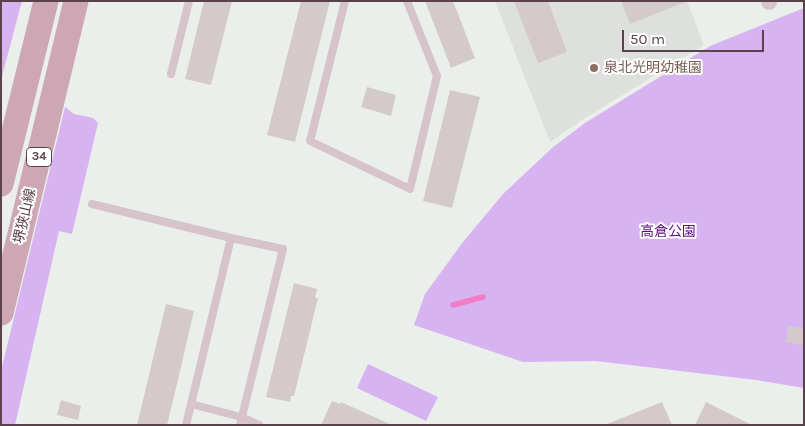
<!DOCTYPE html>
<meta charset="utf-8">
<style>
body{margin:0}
#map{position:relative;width:805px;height:426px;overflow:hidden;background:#ebefeb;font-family:Karla,sans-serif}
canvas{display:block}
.frame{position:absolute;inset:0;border:2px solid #5a424a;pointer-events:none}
.scale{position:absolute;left:622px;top:30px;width:142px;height:22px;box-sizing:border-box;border:2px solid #5a424a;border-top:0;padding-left:6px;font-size:15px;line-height:18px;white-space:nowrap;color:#5a424a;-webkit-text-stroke:4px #fff;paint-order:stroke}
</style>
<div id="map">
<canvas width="805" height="426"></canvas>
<div class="frame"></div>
<div class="scale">50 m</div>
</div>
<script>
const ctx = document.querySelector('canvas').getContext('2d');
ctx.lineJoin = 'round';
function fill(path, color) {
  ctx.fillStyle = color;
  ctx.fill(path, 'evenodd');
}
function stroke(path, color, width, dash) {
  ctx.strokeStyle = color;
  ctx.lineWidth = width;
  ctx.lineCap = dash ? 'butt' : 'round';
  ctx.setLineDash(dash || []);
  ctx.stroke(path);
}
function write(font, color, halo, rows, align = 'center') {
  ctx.font = font + ' Karla,"Noto Sans JP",sans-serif';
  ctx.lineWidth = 4;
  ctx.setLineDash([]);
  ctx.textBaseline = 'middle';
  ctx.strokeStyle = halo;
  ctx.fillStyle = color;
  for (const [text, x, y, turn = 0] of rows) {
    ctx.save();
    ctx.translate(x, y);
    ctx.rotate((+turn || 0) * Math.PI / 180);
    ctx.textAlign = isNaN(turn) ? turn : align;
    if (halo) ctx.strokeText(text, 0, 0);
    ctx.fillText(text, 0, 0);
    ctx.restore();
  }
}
fill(new Path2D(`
 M 495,1 L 687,1 L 704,45 L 582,120 L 550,142 Z`), '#dde0dd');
fill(new Path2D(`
 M 1,1 L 22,1 L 1,80 Z
 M 804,8 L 804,388 L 756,380 L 596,361 L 523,362 L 414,325 L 425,294 L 463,242 L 503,194 L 552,148 L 585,123 L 710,46 Z
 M 65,107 L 74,114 L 93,118 L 98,123 L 72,234 L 59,231 L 15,425 L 1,425 L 1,371 Z
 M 368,364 L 438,397 L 426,421 L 357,388 Z`), '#d7b4f1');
stroke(new Path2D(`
 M 453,305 L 483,297`), '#f27dc4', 5.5);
fill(new Path2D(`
 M 204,1 L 232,1 L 211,85 L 185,79 Z
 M 301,1 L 330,1 L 295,142 L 267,135 Z
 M 425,1 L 453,1 L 475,58 L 451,68 Z
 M 514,1 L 548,1 L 567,52 L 538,63 Z
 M 621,1 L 685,1 L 685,2 L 630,24 Z
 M 367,87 L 396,95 L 391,116 L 361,107 Z
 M 450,90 L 480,97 L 452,208 L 423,201 Z
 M 294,283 L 317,289 L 315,298 L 318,298 L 294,396 L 291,396 L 290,402 L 266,397 Z
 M 166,304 L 194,311 L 177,384 L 167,425 L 137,425 Z
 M 788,326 L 804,328 L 804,345 L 786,342 Z
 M 61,400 L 81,406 L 78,420 L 57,415 Z
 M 332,401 L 340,404 L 341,402 L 392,425 L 321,425 Z
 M 662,402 L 672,425 L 607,425 L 607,424 Z
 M 706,402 L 752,425 L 695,425 Z`), '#d4cacb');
stroke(new Path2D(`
 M 345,1 L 310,141 L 410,189 L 437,76 L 407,1
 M 171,74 L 189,1
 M 92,204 L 231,238 L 283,249 L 240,425
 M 191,404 L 241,417 L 259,425
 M 186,425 L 231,238`), '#d7c3ca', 8);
stroke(new Path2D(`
 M 769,1 L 769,2`), '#d7c3ca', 16);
stroke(new Path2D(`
 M 1,184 L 46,1
 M 1,313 L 76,1`), '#cda8b4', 25);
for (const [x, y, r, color] of [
 [594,68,5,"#8d6e63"]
]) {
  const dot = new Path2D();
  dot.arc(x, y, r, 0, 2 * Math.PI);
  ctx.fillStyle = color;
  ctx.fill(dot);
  stroke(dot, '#fff', 2);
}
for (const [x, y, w] of [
 [39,157,25]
]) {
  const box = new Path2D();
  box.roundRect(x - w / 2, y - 9.5, w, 19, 4);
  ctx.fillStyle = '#fff';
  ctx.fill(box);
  stroke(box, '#5a424a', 1);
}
write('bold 12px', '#5a424a', null, [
 ["34",39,157]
]);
write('14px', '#785e54', '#fff', [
 ["泉北光明幼稚園",604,68]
], 'left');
write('14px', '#5a424a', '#fff', [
 ["堺狭山線",25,216,-77]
]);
write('14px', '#5c0f7f', '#fff', [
 ["高倉公園",668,232]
]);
</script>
